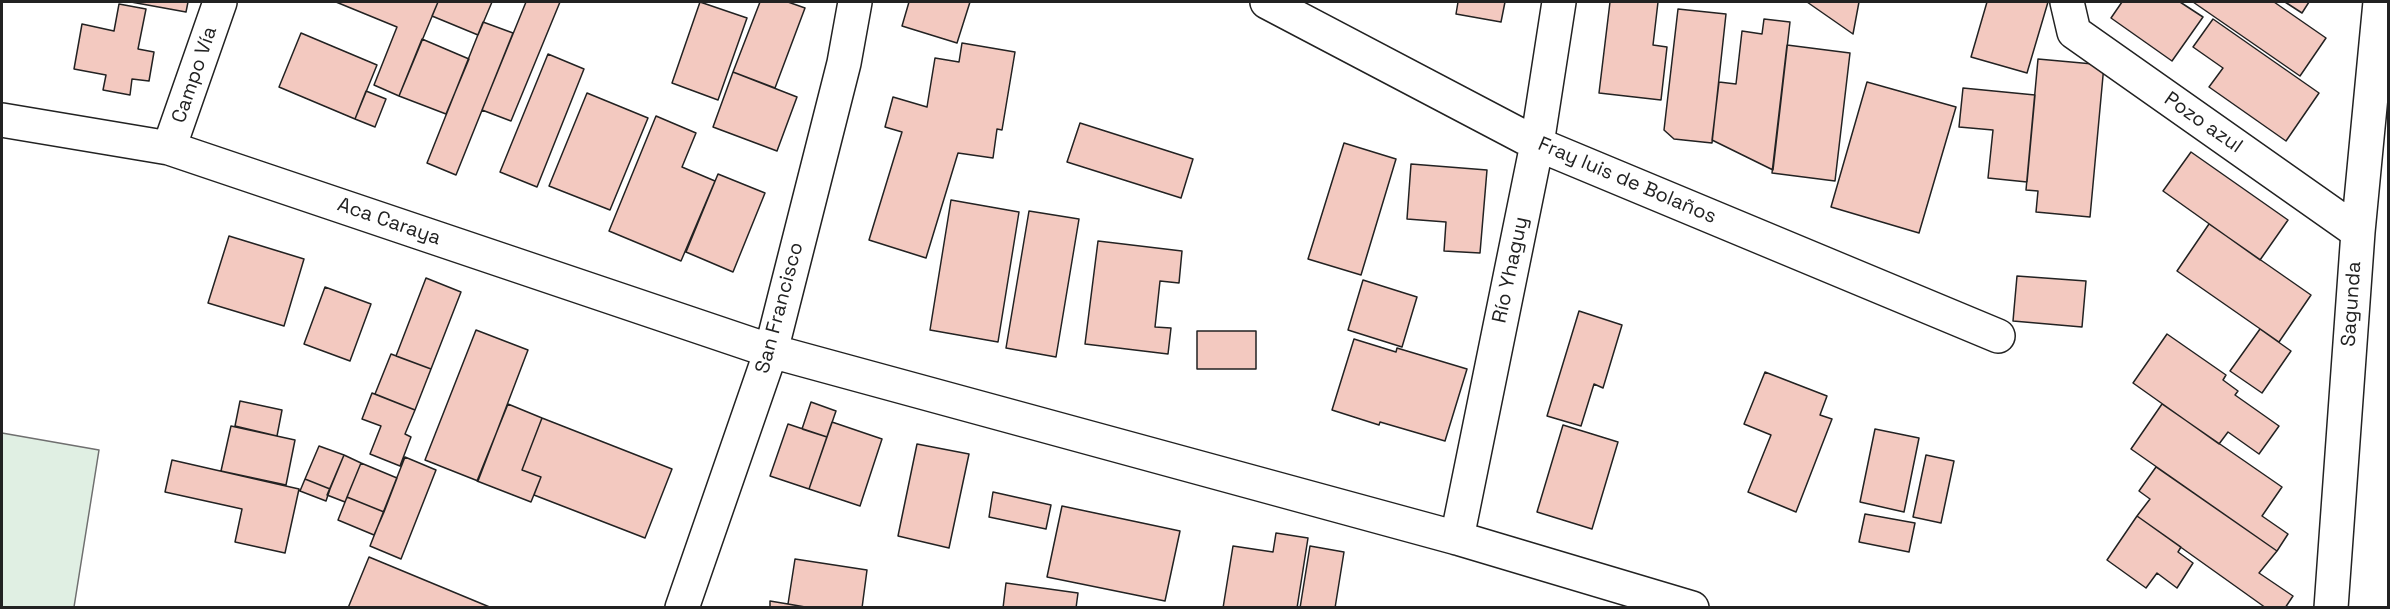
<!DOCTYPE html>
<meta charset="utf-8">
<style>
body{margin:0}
#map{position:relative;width:2390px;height:609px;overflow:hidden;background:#fff;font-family:"Space Grotesk",sans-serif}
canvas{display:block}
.frame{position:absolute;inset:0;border:3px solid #222;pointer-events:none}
</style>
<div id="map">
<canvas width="2390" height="609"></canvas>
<div class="frame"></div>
</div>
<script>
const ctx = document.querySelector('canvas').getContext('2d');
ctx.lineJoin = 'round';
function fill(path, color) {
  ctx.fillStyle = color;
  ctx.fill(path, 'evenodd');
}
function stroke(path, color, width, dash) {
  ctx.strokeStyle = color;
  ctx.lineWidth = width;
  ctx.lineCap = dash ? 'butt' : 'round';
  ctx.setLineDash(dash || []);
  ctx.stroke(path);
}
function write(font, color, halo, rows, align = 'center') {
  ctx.font = font + ' "Space Grotesk",sans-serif';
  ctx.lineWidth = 4.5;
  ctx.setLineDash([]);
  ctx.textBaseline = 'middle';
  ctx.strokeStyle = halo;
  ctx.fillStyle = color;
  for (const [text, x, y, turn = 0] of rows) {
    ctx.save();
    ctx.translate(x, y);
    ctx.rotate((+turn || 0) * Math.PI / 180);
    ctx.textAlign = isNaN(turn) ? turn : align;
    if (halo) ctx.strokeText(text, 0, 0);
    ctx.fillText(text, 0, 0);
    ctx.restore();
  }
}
const green = new Path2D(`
 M 2,433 L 99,450 L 74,607 L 2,607 Z`);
fill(green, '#e0efe3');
stroke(green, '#6f6f6f', 1.5);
const building = new Path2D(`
 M 131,2 L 188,2 L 186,12 Z
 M 336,2 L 438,2 L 399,96 L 374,85 L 397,27 Z
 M 438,2 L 492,2 L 478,35 L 432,16 Z
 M 526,2 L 560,2 L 511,121 L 482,110 Z
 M 700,2 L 747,18 L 718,100 L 672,83 Z
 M 760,2 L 788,2 L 805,8 L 775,88 L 733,72 Z
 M 909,2 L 970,2 L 957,43 L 902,26 Z
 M 1458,2 L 1505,2 L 1501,22 L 1456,14 Z
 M 1610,2 L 1658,2 L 1653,45 L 1667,47 L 1661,100 L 1599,93 Z
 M 1807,2 L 1859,2 L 1853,34 Z
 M 1987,2 L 2048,2 L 2027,73 L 1971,57 Z
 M 2122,2 L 2180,2 L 2203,17 L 2172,61 L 2111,18 Z
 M 2193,2 L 2274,2 L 2326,38 L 2300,76 Z
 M 2285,2 L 2309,2 L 2302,13 Z
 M 119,4 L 146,9 L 138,49 L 154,52 L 149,81 L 132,79 L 130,95 L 103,90 L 106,75 L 74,69 L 82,24 L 114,31 Z
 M 1678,9 L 1726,14 L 1712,143 L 1674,139 L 1664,130 Z
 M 1764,19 L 1790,22 L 1773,170 L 1712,140 L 1719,82 L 1736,84 L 1742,31 L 1762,34 Z
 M 2213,19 L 2319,93 L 2286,141 L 2209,87 L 2223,68 L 2193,47 Z
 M 483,22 L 513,33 L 456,175 L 427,163 Z
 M 301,33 L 377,65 L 355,119 L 279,87 Z
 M 422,39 L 469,59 L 446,114 L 399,96 Z
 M 962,43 L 1015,52 L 1002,130 L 997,129 L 993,158 L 958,153 L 926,258 L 869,240 L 902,132 L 885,127 L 893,97 L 927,107 L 935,58 L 959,62 Z
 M 1787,45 L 1850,53 L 1835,181 L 1772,173 Z
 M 548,54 L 584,69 L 537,187 L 500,172 Z
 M 2038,59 L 2104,65 L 2090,217 L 2036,212 L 2038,191 L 2026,190 Z
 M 733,72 L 797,97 L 777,151 L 713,127 Z
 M 1867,82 L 1956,107 L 1919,233 L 1831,207 Z
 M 1963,88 L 2035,95 L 2027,182 L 1988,178 L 1993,130 L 1959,127 Z
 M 366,91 L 386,99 L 375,127 L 355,119 Z
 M 587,93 L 648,118 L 610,210 L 549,186 Z
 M 656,116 L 696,133 L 682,167 L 715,181 L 681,261 L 609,231 Z
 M 1080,123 L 1193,159 L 1181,198 L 1067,162 Z
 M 1344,143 L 1396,159 L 1361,275 L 1308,259 Z
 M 2191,152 L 2288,220 L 2260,260 L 2163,191 Z
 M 1411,164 L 1487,170 L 1480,253 L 1444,251 L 1446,222 L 1407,219 Z
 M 718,174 L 765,193 L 733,272 L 686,252 Z
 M 951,200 L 1019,212 L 998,342 L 930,330 Z
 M 1029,211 L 1079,219 L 1056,357 L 1006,348 Z
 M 2209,224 L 2311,295 L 2279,342 L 2177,271 Z
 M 229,236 L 304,259 L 284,326 L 208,303 Z
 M 1098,241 L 1182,251 L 1179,283 L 1160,281 L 1155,327 L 1171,328 L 1168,354 L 1085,344 Z
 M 2017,276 L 2086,281 L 2082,327 L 2013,321 Z
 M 426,278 L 461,292 L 431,369 L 396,356 Z
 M 1363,280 L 1417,297 L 1402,347 L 1348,330 Z
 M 325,287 L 371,304 L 350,361 L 304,344 Z
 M 1579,311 L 1622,325 L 1603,388 L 1594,384 L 1581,426 L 1547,416 Z
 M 2260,329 L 2291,351 L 2262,393 L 2230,371 Z
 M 476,330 L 528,350 L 478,481 L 425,460 Z
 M 1197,331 L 1256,331 L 1256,369 L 1197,369 Z
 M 2167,334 L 2226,375 L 2223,380 L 2238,391 L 2235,395 L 2279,426 L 2259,454 L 2228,432 L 2219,444 L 2133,383 Z
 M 1354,339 L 1396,352 L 1397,348 L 1467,369 L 1445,441 L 1380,422 L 1379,425 L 1332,410 Z
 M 391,354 L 431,369 L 415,410 L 375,394 Z
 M 1765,372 L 1827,396 L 1820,415 L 1832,419 L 1796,512 L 1748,492 L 1771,435 L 1744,424 Z
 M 372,393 L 415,410 L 405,434 L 411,437 L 400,466 L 370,454 L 381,426 L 362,419 Z
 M 240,401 L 282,410 L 277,436 L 235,426 Z
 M 811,402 L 836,411 L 827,437 L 802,429 Z
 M 508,404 L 542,418 L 522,470 L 541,477 L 531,502 L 477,481 Z
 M 2162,404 L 2282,487 L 2262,516 L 2288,534 L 2277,551 L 2131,449 Z
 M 542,418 L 672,469 L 645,538 L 534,495 L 541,477 L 522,470 Z
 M 832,422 L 882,439 L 860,506 L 809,489 Z
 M 788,424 L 827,437 L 809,489 L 770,476 Z
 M 1563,425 L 1618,442 L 1592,529 L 1537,512 Z
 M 231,426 L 295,440 L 286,485 L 221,471 Z
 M 1875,429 L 1919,438 L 1904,512 L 1860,502 Z
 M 917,444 L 969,454 L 949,548 L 898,536 Z
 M 319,446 L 344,455 L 330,489 L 305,479 Z
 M 344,455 L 361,463 L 345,502 L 327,495 Z
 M 1926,455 L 1954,461 L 1941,523 L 1913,517 Z
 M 405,457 L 436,470 L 401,559 L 370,546 Z
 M 172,460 L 299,489 L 285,553 L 235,542 L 242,509 L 165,492 Z
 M 361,463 L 397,478 L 384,512 L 347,497 Z
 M 2156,467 L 2277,551 L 2259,573 L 2293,596 L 2285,608 L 2266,608 L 2137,516 L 2150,499 L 2139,491 Z
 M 305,479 L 330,489 L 326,501 L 300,491 Z
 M 993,492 L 1051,505 L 1046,529 L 989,517 Z
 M 347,497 L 384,512 L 374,535 L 338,520 Z
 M 1062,506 L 1180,531 L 1165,601 L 1047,577 Z
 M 1865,514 L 1915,523 L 1909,552 L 1859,542 Z
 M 2137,516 L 2181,547 L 2178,552 L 2193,563 L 2177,588 L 2157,573 L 2146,588 L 2107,560 Z
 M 1276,533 L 1308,538 L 1297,608 L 1223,608 L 1233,546 L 1273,552 Z
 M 1310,546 L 1344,552 L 1335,608 L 1300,608 Z
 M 369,557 L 492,608 L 348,608 Z
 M 795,559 L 867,570 L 862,608 L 811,608 L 788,604 Z
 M 1006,583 L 1078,593 L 1076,608 L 1003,608 Z
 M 770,601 L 788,604 L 811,608 L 770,608 Z`);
fill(building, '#f3c9c0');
stroke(building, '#222', 1.5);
const minor = new Path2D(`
 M 1267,2 L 1537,144 L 1998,336
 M 2067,2 L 2074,32 L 2358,232
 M 2,120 L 169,148 L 771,351 L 1457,538 L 1692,608
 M 169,148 L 220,2
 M 1457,538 L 1537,144 L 1559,2
 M 682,608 L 771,351 L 844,63 L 855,2
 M 2331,608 L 2358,232 L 2380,2`);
stroke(minor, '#222', 36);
stroke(minor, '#fff', 33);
write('20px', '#222', '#fff', [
 ["Campo Vía",195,75,-71],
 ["Pozo azul",2203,123,35],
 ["Fray luis de Bolaños",1627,181,23],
 ["Aca Caraya",389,222,19],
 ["Río Yhaguy",1511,270,-78],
 ["Sagunda",2352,304,-86],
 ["San Francisco",780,308,-75]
]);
</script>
